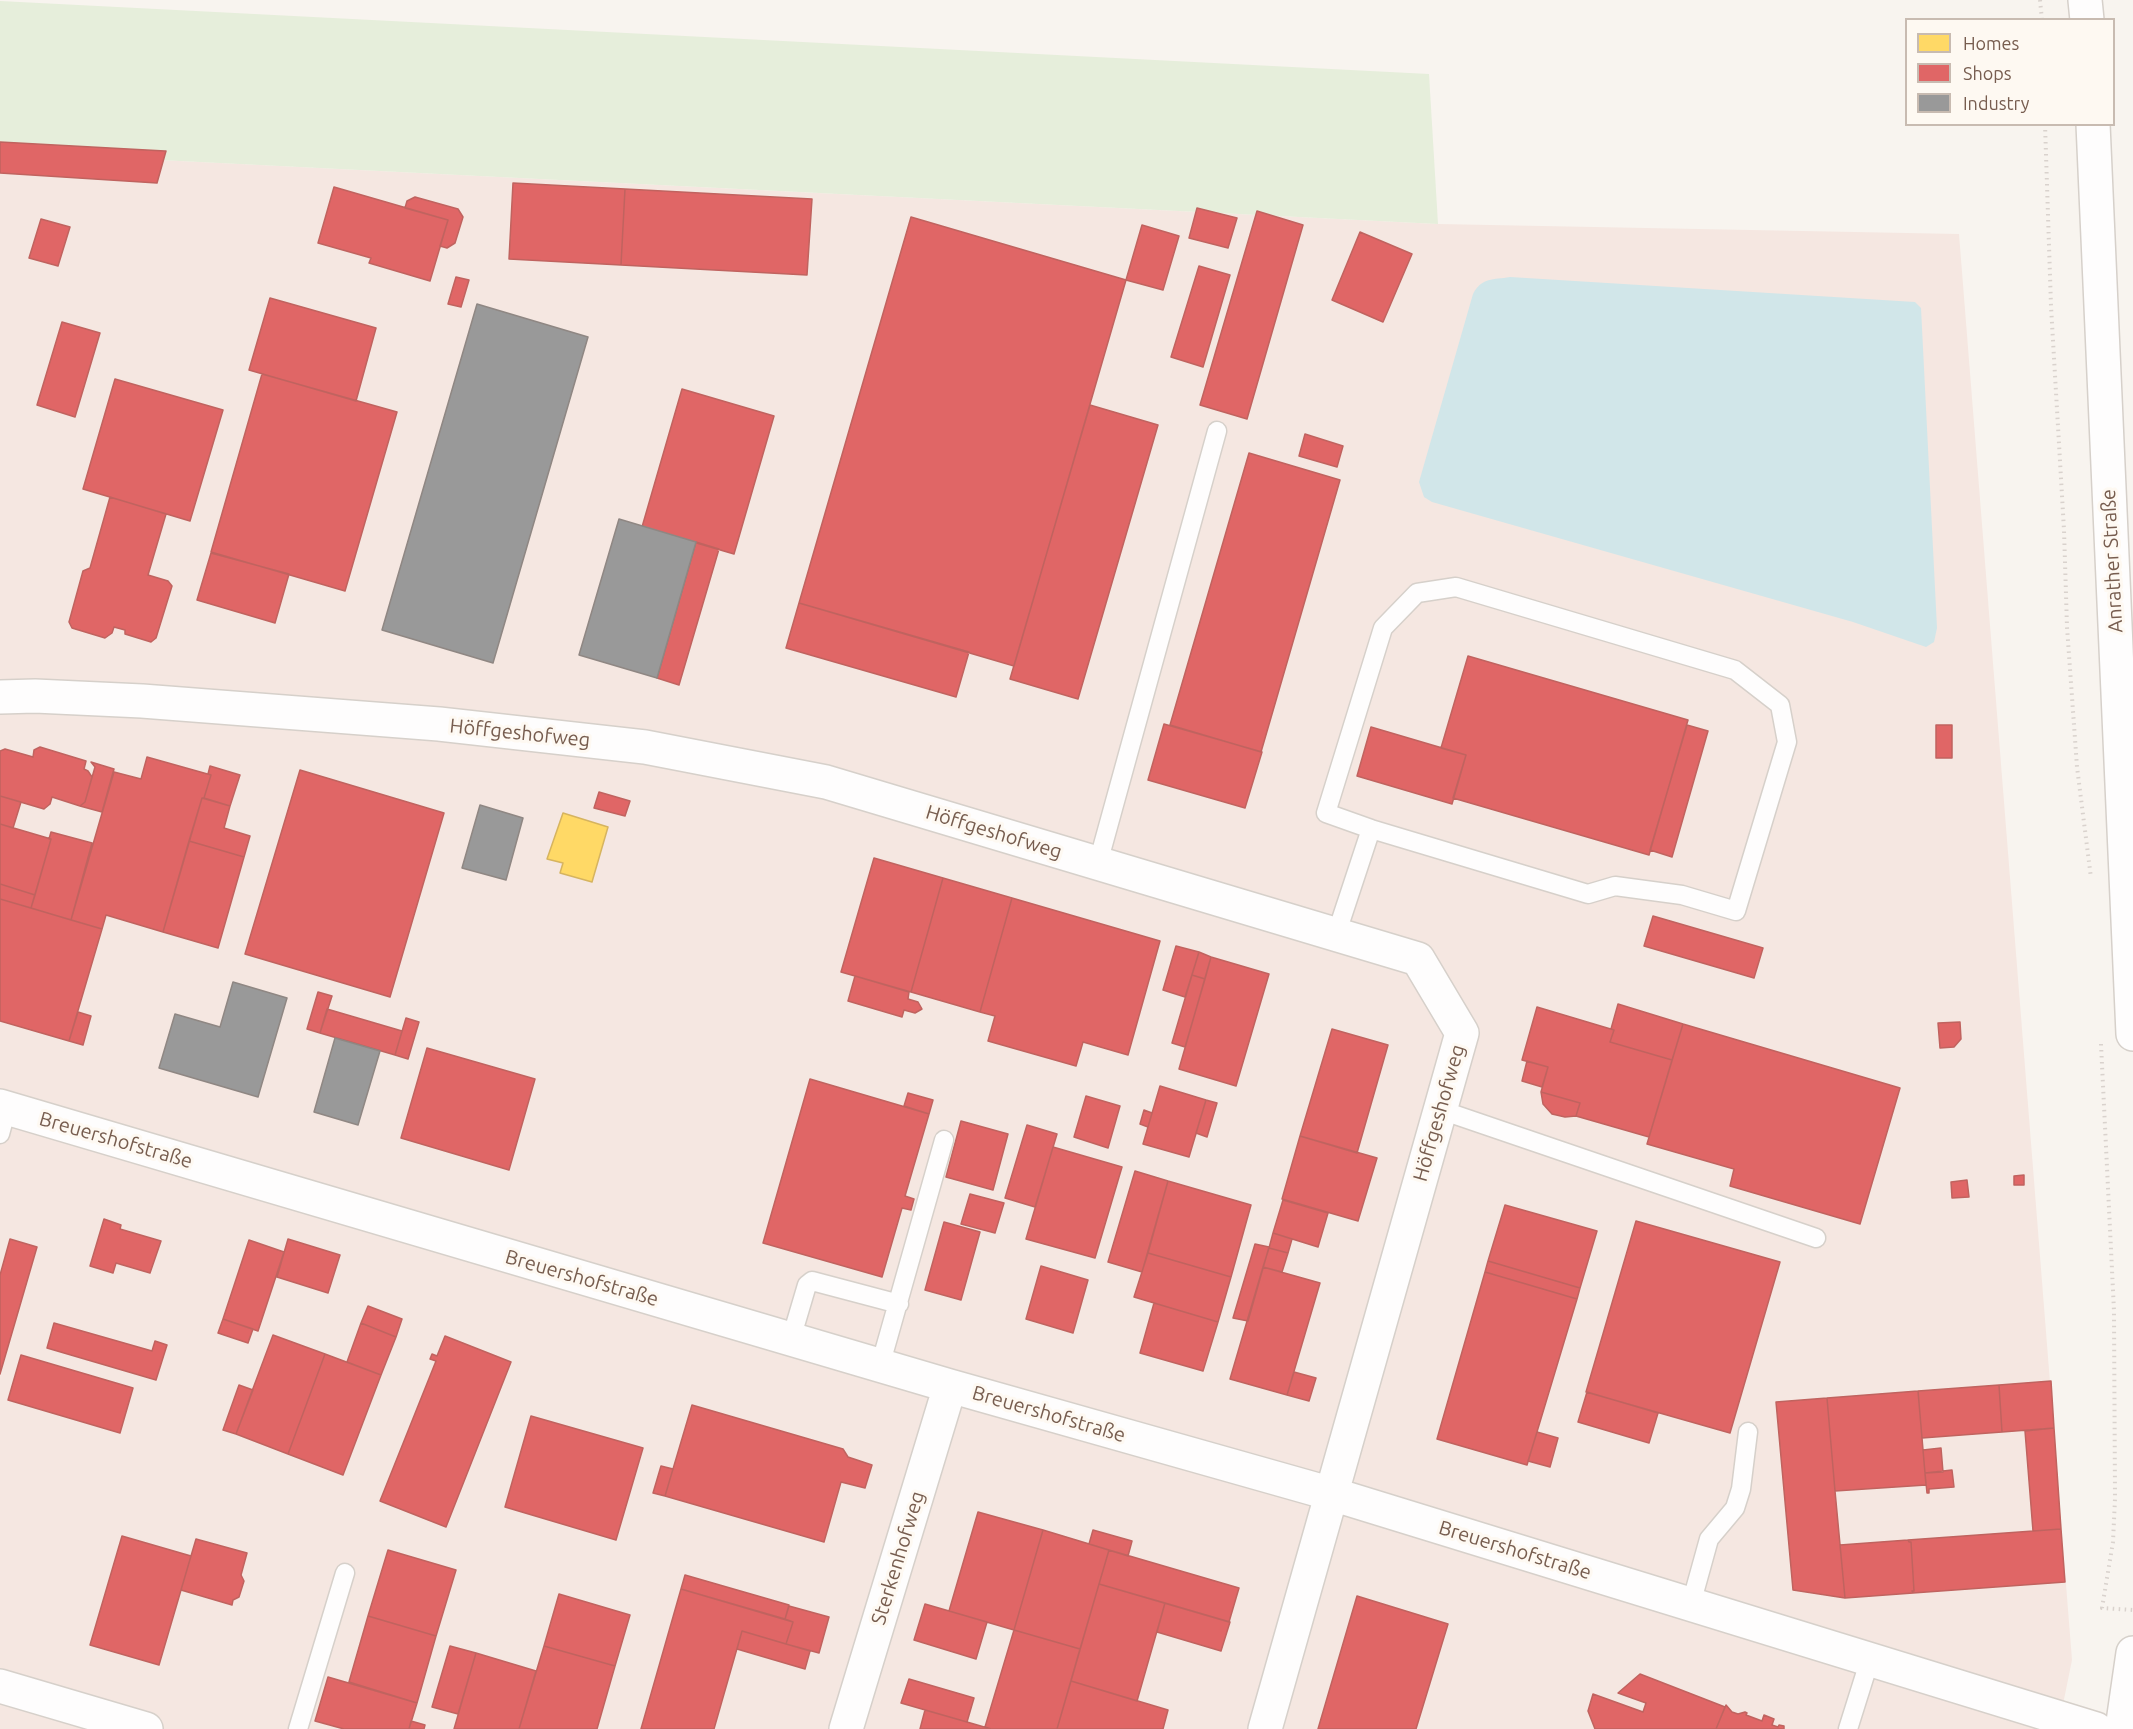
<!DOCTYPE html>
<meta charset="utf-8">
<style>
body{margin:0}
#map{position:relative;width:2133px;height:1729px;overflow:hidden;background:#f8f4ef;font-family:Ubuntu,sans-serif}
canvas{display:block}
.legend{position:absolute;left:1905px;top:18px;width:210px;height:108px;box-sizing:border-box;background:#fef9f2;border:2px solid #c8bbb1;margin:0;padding:8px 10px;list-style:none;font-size:18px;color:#775d4f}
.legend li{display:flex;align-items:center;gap:12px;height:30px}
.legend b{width:30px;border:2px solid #c8bbb1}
</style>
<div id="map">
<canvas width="2133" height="1729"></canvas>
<ul class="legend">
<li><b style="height:16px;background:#ffd966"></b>Homes</li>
<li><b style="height:16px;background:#e06666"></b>Shops</li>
<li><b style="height:16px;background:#999"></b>Industry</li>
</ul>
</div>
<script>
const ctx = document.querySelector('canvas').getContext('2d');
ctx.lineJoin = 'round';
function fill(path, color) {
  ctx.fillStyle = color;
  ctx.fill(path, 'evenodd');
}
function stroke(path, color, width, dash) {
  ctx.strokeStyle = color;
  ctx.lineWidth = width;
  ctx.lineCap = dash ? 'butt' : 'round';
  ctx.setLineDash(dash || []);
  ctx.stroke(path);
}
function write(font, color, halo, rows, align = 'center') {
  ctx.font = font + ' Ubuntu,sans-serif';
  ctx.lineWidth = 6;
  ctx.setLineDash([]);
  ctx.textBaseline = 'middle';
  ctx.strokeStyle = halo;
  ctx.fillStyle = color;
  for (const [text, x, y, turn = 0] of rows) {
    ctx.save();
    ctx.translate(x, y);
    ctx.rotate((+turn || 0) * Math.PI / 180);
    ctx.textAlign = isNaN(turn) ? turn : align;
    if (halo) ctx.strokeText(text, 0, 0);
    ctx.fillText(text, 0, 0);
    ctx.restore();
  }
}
fill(new Path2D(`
 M 0,152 L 1438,224 L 1959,234 L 2072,1660 L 2058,1729 L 0,1729 Z`), '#f5e7e1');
fill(new Path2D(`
 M 0,1 L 1429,74 L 1438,224 L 0,152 Z`), '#e6eedb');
fill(new Path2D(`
 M 1510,277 L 1915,302 L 1921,308 L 1937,628 L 1934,642 L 1926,647 L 1853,622 L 1432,502 L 1424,497 L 1419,482 L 1473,294 C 1482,277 1493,280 1510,277 Z`), '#d1e6e9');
const homes = new Path2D(`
 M 563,813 L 608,827 L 592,882 L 560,873 L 563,863 L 547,859 Z`);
fill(homes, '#ffd966');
stroke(homes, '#d6b45f', 1.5);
const shops = new Path2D(`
 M 0,142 L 165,151 L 166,151 L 157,183 L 0,173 Z
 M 513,183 L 625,189 L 621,265 L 509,259 Z
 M 334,187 L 448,220 L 430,281 L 369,263 L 371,258 L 318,243 Z
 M 625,189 L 812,199 L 807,275 L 621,265 Z
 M 415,197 L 458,209 L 463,217 L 455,243 L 447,248 L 440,246 L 448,220 L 405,208 L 407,201 Z
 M 1197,208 L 1237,218 L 1228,248 L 1189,238 Z
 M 1257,211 L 1303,225 L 1247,419 L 1200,405 Z
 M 911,217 L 1126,280 L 1014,666 L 799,603 Z
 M 41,219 L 70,227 L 58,266 L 29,258 Z
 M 1142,225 L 1179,236 L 1163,290 L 1126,280 Z
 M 1360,232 L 1412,254 L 1383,322 L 1332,300 Z
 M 1199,266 L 1230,275 L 1203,367 L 1171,357 Z
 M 456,277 L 469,280 L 461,307 L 448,304 Z
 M 270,298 L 376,328 L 356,401 L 249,370 Z
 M 62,322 L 100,333 L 75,417 L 37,405 Z
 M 262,374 L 397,412 L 345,591 L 211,552 Z
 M 115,379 L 223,410 L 190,521 L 83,489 Z
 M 682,389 L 774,416 L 734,554 L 642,527 Z
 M 1090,405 L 1158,425 L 1078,699 L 1010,679 Z
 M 1305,434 L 1343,446 L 1337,467 L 1299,456 Z
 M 1249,453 L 1340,480 L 1261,752 L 1170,725 Z
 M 110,497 L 166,514 L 148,575 L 168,581 L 172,586 L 156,638 L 151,642 L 125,634 L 125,630 L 114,627 L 112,633 L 105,638 L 72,628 L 69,622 L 83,571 L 90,568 Z
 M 696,542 L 719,549 L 679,685 L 657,678 Z
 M 211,553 L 289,574 L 275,623 L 197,600 Z
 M 799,603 L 969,652 L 956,697 L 786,648 Z
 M 1468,656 L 1688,720 L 1649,855 L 1453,798 L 1466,755 L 1441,748 Z
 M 1164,724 L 1262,752 L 1245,808 L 1148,780 Z
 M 1687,725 L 1708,731 L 1672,857 L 1650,850 Z
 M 1936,725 L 1952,725 L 1952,758 L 1936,758 Z
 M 1371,727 L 1466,755 L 1452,804 L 1357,776 Z
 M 40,747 L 86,761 L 84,769 L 88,771 L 92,777 L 85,802 L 80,806 L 52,797 L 50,804 L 44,809 L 0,796 L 0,751 L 5,749 L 33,757 L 34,750 Z
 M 147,757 L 211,775 L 204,798 L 202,798 L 163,932 L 106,915 L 102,929 L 71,920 L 114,772 L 141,779 Z
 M 91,762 L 114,769 L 102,812 L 80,806 L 85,802 L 95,767 Z
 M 210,766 L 240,775 L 230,806 L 204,798 L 211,775 L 208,774 Z
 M 300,770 L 444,813 L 390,997 L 245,954 Z
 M 599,792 L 630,801 L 625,816 L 594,808 Z
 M 0,796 L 21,802 L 13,828 L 0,824 Z
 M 202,798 L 230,806 L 224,828 L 250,836 L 244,857 L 189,841 Z
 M 0,824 L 51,839 L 35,895 L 0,884 Z
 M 51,832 L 92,843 L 71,920 L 31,908 L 51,839 L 49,839 Z
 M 189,841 L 244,857 L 218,948 L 163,932 Z
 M 874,858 L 943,878 L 911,992 L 841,972 Z
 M 943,878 L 1012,898 L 980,1012 L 911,992 Z
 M 0,884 L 35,895 L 31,908 L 0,899 Z
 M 1012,898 L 1160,941 L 1128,1055 L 1083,1042 L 1076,1066 L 988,1041 L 995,1016 L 980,1012 Z
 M 0,899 L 102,929 L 69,1041 L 0,1021 Z
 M 1653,916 L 1763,948 L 1754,978 L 1644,946 Z
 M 1176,946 L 1199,952 L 1185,997 L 1163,990 Z
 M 1199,952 L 1211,957 L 1205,979 L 1192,975 Z
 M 1211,957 L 1269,974 L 1236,1086 L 1179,1069 Z
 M 1192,975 L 1205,979 L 1185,1047 L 1172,1043 Z
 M 855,976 L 909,992 L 908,999 L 918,1002 L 922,1009 L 915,1013 L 904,1010 L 902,1017 L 848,1001 Z
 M 318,992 L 332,996 L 320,1033 L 307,1029 Z
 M 1618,1004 L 1683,1024 L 1672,1060 L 1610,1042 L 1614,1030 L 1611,1029 Z
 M 1537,1007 L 1614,1030 L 1610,1042 L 1672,1060 L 1649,1137 L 1576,1116 L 1580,1103 L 1541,1092 L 1548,1067 L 1522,1060 Z
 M 327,1009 L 402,1031 L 395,1055 L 320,1033 Z
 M 78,1012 L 91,1016 L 83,1045 L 69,1041 Z
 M 406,1018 L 419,1022 L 408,1059 L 395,1055 Z
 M 1960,1022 L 1961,1039 L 1954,1047 L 1940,1048 L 1938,1023 Z
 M 1683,1024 L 1900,1088 L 1860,1224 L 1730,1186 L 1734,1169 L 1647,1144 Z
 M 1332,1029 L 1388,1045 L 1357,1153 L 1300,1136 Z
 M 427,1048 L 535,1079 L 509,1170 L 401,1138 Z
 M 1527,1061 L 1548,1067 L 1542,1087 L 1522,1081 Z
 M 810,1079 L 929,1114 L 905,1196 L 914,1199 L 911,1210 L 902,1208 L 882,1277 L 763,1243 Z
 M 1160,1086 L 1206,1100 L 1189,1157 L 1143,1144 Z
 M 1541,1092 L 1580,1103 L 1576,1116 L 1565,1117 L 1552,1114 L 1543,1104 Z
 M 908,1093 L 933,1100 L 929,1114 L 904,1106 Z
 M 1086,1096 L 1120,1106 L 1108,1148 L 1074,1137 Z
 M 1206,1100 L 1217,1103 L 1207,1137 L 1196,1133 Z
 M 1144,1110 L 1152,1113 L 1148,1127 L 1140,1124 Z
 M 961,1121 L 1008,1134 L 993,1190 L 946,1177 Z
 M 1027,1125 L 1057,1134 L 1035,1207 L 1005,1198 Z
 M 1300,1136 L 1377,1158 L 1358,1221 L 1282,1199 Z
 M 1053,1147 L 1122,1167 L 1095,1258 L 1026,1239 Z
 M 1135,1171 L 1168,1181 L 1142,1272 L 1108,1262 Z
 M 2024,1175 L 2024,1185 L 2014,1185 L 2014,1176 Z
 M 1967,1180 L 1969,1197 L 1952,1198 L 1951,1182 Z
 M 1168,1181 L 1251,1205 L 1231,1277 L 1148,1253 Z
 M 970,1194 L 1004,1203 L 995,1233 L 961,1224 Z
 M 1283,1200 L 1328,1213 L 1318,1247 L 1273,1233 Z
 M 1505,1205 L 1597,1231 L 1580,1288 L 1488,1261 Z
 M 104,1219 L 121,1225 L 120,1229 L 161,1241 L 150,1273 L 116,1263 L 113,1273 L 90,1266 Z
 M 1636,1221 L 1780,1262 L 1730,1433 L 1586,1392 Z
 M 944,1222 L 980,1232 L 961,1300 L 925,1290 Z
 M 1273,1233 L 1292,1239 L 1288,1253 L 1269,1248 Z
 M 10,1239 L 37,1247 L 0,1374 L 0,1275 Z
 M 288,1239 L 340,1255 L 328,1293 L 277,1277 Z
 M 249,1240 L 284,1252 L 258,1331 L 223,1319 Z
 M 1255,1244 L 1269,1247 L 1248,1321 L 1233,1318 Z
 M 1269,1248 L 1288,1253 L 1282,1272 L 1263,1267 Z
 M 1148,1253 L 1231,1277 L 1218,1322 L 1134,1297 Z
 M 1488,1261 L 1580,1288 L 1577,1299 L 1485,1272 Z
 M 1041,1266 L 1088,1280 L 1073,1333 L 1026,1319 Z
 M 1263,1267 L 1320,1283 L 1287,1395 L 1230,1379 Z
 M 1485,1272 L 1577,1299 L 1527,1465 L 1437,1439 Z
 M 1154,1303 L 1218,1322 L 1203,1371 L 1140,1353 Z
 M 368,1306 L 402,1319 L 396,1337 L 361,1323 Z
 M 223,1319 L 253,1329 L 248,1343 L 218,1333 Z
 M 54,1323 L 152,1351 L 155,1341 L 167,1345 L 156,1380 L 47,1348 Z
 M 361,1323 L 396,1337 L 381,1375 L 347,1362 Z
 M 273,1335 L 325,1354 L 288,1454 L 236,1434 Z
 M 445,1336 L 511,1362 L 446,1527 L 380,1501 L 436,1361 L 430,1359 L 432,1354 L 437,1356 Z
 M 325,1354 L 381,1375 L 343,1475 L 288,1454 Z
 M 21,1355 L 133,1388 L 120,1433 L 8,1400 Z
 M 1294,1372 L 1316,1378 L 1309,1401 L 1287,1395 Z
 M 2051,1381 L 2054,1428 L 2002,1432 L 1999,1385 Z
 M 239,1385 L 253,1390 L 236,1434 L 223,1430 Z
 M 1999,1385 L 2002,1432 L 1922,1438 L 1918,1391 Z
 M 1918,1391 L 1926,1485 L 1835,1491 L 1827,1398 Z
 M 1587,1392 L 1658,1413 L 1649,1443 L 1578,1422 Z
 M 1827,1398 L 1835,1491 L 1845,1598 L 1793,1590 L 1776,1402 Z
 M 692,1405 L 843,1449 L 848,1457 L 872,1465 L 865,1488 L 841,1482 L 824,1542 L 665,1496 Z
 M 531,1416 L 643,1448 L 616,1540 L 505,1507 Z
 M 2054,1428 L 2061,1529 L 2033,1531 L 2025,1431 Z
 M 1537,1432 L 1558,1438 L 1550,1467 L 1528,1461 Z
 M 1941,1448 L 1943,1472 L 1925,1473 L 1923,1450 Z
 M 661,1466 L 673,1469 L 665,1496 L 653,1493 Z
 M 1952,1470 L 1954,1487 L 1929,1489 L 1929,1493 L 1927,1493 L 1925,1473 Z
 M 978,1512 L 1043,1530 L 1014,1630 L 949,1611 Z
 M 2061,1529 L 2065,1582 L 1913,1593 L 1912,1591 L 1914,1591 L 1911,1542 L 1909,1542 L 1908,1540 Z
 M 1043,1530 L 1109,1550 L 1080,1649 L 1014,1630 Z
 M 1093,1530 L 1132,1541 L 1128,1556 L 1089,1544 Z
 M 122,1536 L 191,1556 L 159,1665 L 90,1645 Z
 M 196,1539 L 247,1553 L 241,1575 L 244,1581 L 239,1597 L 233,1600 L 232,1605 L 181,1590 Z
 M 1908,1540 L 1909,1542 L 1911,1542 L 1914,1591 L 1912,1591 L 1913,1593 L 1845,1598 L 1840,1545 Z
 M 388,1550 L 456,1570 L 436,1636 L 368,1616 Z
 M 1109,1550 L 1239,1588 L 1229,1622 L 1099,1584 Z
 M 685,1575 L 789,1605 L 785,1619 L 681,1589 Z
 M 1099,1584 L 1165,1603 L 1137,1701 L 1071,1681 Z
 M 681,1589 L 793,1622 L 786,1644 L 742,1631 L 714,1729 L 641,1729 Z
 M 559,1594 L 630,1615 L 615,1666 L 544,1646 Z
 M 1357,1596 L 1448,1624 L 1416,1729 L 1318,1729 Z
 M 1165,1603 L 1230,1622 L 1221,1651 L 1157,1632 Z
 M 925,1604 L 987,1622 L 976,1659 L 914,1640 Z
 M 789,1606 L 829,1617 L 819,1653 L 786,1644 L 793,1622 L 785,1619 Z
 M 368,1616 L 436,1636 L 417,1703 L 349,1682 Z
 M 1014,1630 L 1080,1649 L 1057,1729 L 991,1729 L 985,1727 Z
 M 742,1631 L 810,1651 L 805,1669 L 737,1649 Z
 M 450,1646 L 476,1653 L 458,1714 L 432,1707 Z
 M 544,1646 L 615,1666 L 597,1729 L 519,1729 Z
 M 476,1653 L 536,1671 L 519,1729 L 454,1729 Z
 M 1640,1674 L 1725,1707 L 1716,1729 L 1595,1729 L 1588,1711 L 1593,1694 L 1643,1712 L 1646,1703 L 1618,1693 Z
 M 328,1677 L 417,1703 L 409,1729 L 344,1729 L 315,1721 Z
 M 909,1679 L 974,1698 L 967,1722 L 901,1703 Z
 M 1071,1681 L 1168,1710 L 1163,1729 L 1057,1729 Z
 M 1726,1705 L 1732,1712 L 1738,1714 L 1745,1712 L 1747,1713 L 1746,1715 L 1762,1721 L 1764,1715 L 1774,1719 L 1772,1725 L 1778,1727 L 1779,1725 L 1784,1726 L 1784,1729 L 1716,1729 Z
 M 925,1710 L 967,1722 L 991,1729 L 920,1729 Z
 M 411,1721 L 425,1725 L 424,1729 L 409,1729 Z`);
fill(shops, '#e06666');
stroke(shops, '#c0635f', 1.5);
const industry = new Path2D(`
 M 477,304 L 588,337 L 493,663 L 382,630 Z
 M 619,519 L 696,542 L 657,678 L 579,655 Z
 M 480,805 L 523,818 L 506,880 L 462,868 Z
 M 233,982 L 287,998 L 258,1097 L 159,1068 L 175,1014 L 220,1027 Z
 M 335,1038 L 380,1051 L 358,1125 L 314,1112 Z`);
fill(industry, '#999');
stroke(industry, '#8f8783', 1.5);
const lane = new Path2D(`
 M 1098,863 L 1217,431
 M 1336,935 L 1371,829 L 1326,813 L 1383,628 L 1417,593 L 1456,587 L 1735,670 L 1780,705 L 1787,742 L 1736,911 L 1682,895 L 1615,886 L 1588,894 L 1371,829
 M 1441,1110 L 1816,1238
 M 0,1134 L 7,1108
 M 791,1339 L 807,1285 L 812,1281 L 899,1304
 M 880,1366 L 944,1140
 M 1691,1604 L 1709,1539 L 1735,1508 L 1741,1489 L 1748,1432
 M 298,1729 L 345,1573
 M 1848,1729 L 1870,1659`);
const street = new Path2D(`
 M 0,697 L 35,696 L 142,701 L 439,724 L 645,747 L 826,782 L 1418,959 L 1462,1033 L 1265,1729
 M 0,1106 L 950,1386 L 1332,1494 L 2096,1729
 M 0,1686 L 146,1729
 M 846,1729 L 950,1386`);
const secondary = new Path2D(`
 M 2085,0 L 2087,20
 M 2093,124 L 2133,1034
 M 2122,1729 L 2133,1653`);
stroke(lane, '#d6d0ca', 21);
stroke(street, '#d6d0ca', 36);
stroke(secondary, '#d6d0ca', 36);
stroke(new Path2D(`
 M 2040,0 L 2042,20
 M 2045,124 L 2051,306 L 2064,530 L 2067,627 L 2077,767 L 2091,878
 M 2101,1044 L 2114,1311 L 2115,1499 L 2113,1542 L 2102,1608 L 2133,1610`), '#d9d2cd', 4, [1.5, 4.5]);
stroke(lane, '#fefdfd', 18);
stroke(street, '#fefdfd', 33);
stroke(secondary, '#fefdfd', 33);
write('20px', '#775d4f', '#fef9f2', [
 ["Anrather Straße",2112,561,-93],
 ["Höffgeshofweg",520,733,6],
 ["Höffgeshofweg",994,832,17],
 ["Höffgeshofweg",1439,1113,-74],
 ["Breuershofstraße",116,1140,16],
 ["Breuershofstraße",582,1278,16],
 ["Breuershofstraße",1049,1414,16],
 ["Breuershofstraße",1515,1550,17],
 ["Sterkenhofweg",898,1558,-73]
]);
</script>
